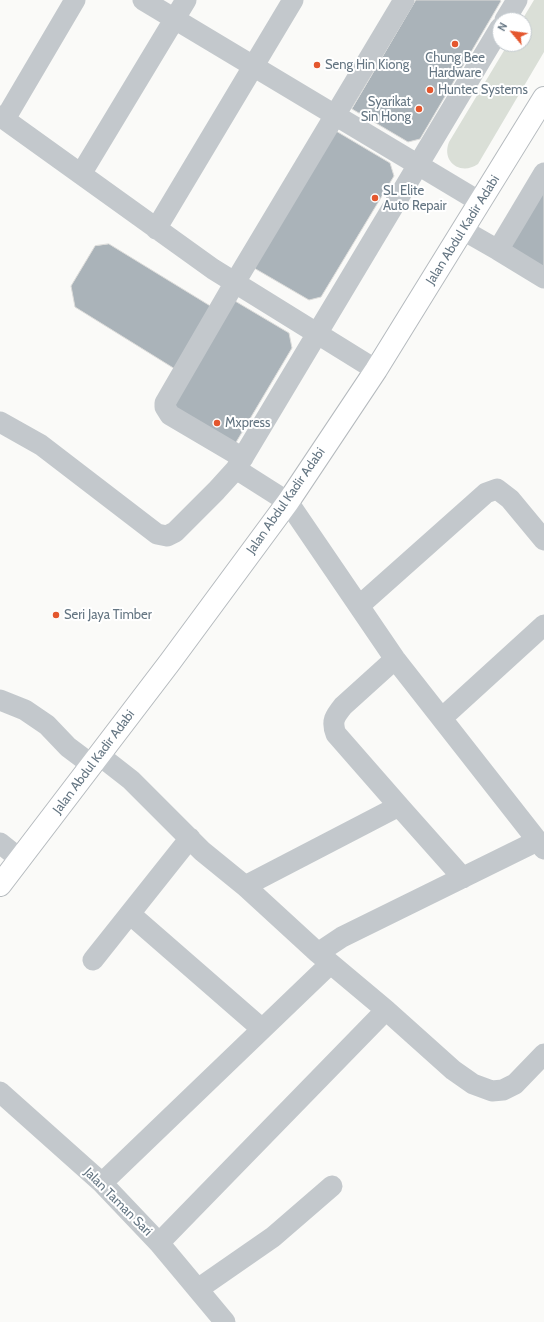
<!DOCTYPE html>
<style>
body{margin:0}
#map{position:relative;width:544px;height:1322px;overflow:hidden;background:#fafaf8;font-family:Cabin,sans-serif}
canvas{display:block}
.north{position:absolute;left:492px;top:12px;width:40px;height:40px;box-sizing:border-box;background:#fff;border:1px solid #c1c8cd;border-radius:50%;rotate:299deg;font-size:11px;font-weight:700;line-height:16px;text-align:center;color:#657683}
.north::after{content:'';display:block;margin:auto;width:14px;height:18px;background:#e4572e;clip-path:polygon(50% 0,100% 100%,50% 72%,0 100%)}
</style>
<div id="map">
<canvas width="544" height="1322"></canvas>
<div class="north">N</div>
</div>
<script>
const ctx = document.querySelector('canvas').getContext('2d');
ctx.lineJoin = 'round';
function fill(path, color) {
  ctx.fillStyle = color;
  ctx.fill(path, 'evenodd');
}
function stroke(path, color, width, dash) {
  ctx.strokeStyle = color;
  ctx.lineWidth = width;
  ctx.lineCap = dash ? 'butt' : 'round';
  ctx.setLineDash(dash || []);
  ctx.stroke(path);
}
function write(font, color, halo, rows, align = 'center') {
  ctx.font = font + ' Cabin,sans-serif';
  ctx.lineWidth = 4;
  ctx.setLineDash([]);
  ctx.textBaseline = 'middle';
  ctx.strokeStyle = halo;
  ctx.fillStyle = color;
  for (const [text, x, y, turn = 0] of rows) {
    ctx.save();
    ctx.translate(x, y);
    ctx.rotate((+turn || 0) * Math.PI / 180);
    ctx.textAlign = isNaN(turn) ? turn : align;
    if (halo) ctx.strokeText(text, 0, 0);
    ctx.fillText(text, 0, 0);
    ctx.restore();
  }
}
fill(new Path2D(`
 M 534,0 L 544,0 L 544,52 L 478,164 C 461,176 441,162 449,142 L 508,44 L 524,44 L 524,20 L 522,20 Z`), '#dadfd7');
const building = new Path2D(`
 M 416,0 L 500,0 L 501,1 L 420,139 L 408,142 L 352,109 Z
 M 336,131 L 390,163 L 394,176 L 321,297 L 309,300 L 254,268 Z
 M 544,189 L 544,272 L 507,250 Z
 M 109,244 L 212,307 L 175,369 L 75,307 L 71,286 L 95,246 Z
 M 235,301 L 289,333 L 292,348 L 235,444 L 172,407 Z`);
fill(building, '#aab3b9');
stroke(building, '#dcdcda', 1);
const major = new Path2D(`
 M 0,885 L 170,662 L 288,502 L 376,370 L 544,98`);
stroke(major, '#b5babe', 24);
stroke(new Path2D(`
 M 143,0 L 480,202
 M 505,20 L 517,0
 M 0,116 L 213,269 L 376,370
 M 5,119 L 75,0
 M 81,174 L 186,0
 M 156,229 L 293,0
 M 463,230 L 498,250 L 544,173
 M 498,250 L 544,278
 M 0,422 L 41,445 L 157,534 L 167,536 L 175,532 L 216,491 L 236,469 L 500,28
 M 243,458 L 170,415 L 165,407 L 165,403 L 234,284 L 404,0
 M 236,469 L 288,502 L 395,659 L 544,849
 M 359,606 L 486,493 L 497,489 L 510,499 L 544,540
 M 395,659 L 343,706 C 335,716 331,721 336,734 L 399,806
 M 0,700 L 25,710 L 47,725 L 68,747 L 92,765
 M 442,718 L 544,625
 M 99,755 L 131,780 L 202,851 L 245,886 L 318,953 L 386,1010 L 453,1070 L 473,1084 L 492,1091 L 503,1090 L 515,1084 L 544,1054
 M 0,843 L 20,859
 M 245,886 L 399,806 L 463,878
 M 130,914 L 262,1029
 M 318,953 L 342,937 L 537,841
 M 93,960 L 190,838
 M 0,1092 L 102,1183 L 159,1243 L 225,1322
 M 102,1183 L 330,964
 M 159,1243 L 386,1010
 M 198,1289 L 273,1237 L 332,1186`), '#c3c8cc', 21);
stroke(major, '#fff', 22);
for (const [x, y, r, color] of [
 [455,44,4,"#e4572e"],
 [317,65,4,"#e4572e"],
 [430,90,4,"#e4572e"],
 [419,109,4,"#e4572e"],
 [375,198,4,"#e4572e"],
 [217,423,4,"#e4572e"],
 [56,615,4,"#e4572e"]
]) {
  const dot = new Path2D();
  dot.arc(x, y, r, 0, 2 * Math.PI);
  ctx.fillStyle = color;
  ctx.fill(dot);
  stroke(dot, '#fff', 1.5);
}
write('13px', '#657683', '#fff', [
 ["Chung Bee",455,58,"center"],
 ["Hardware",455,73,"center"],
 ["Seng Hin Kiong",325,65],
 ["Huntec Systems",438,90],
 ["Syarikat",411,102,"right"],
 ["Sin Hong",411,117,"right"],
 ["SL Elite",383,191],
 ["Auto Repair",383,206],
 ["Mxpress",225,423],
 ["Seri Jaya Timber",64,615]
], 'left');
write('13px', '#657683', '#fff', [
 ["Jalan Abdul Kadir Adabi",463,230,-58],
 ["Jalan Abdul Kadir Adabi",286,501,-55],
 ["Jalan Abdul Kadir Adabi",94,762,-53],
 ["Jalan Taman Sari",118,1202,45]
]);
</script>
